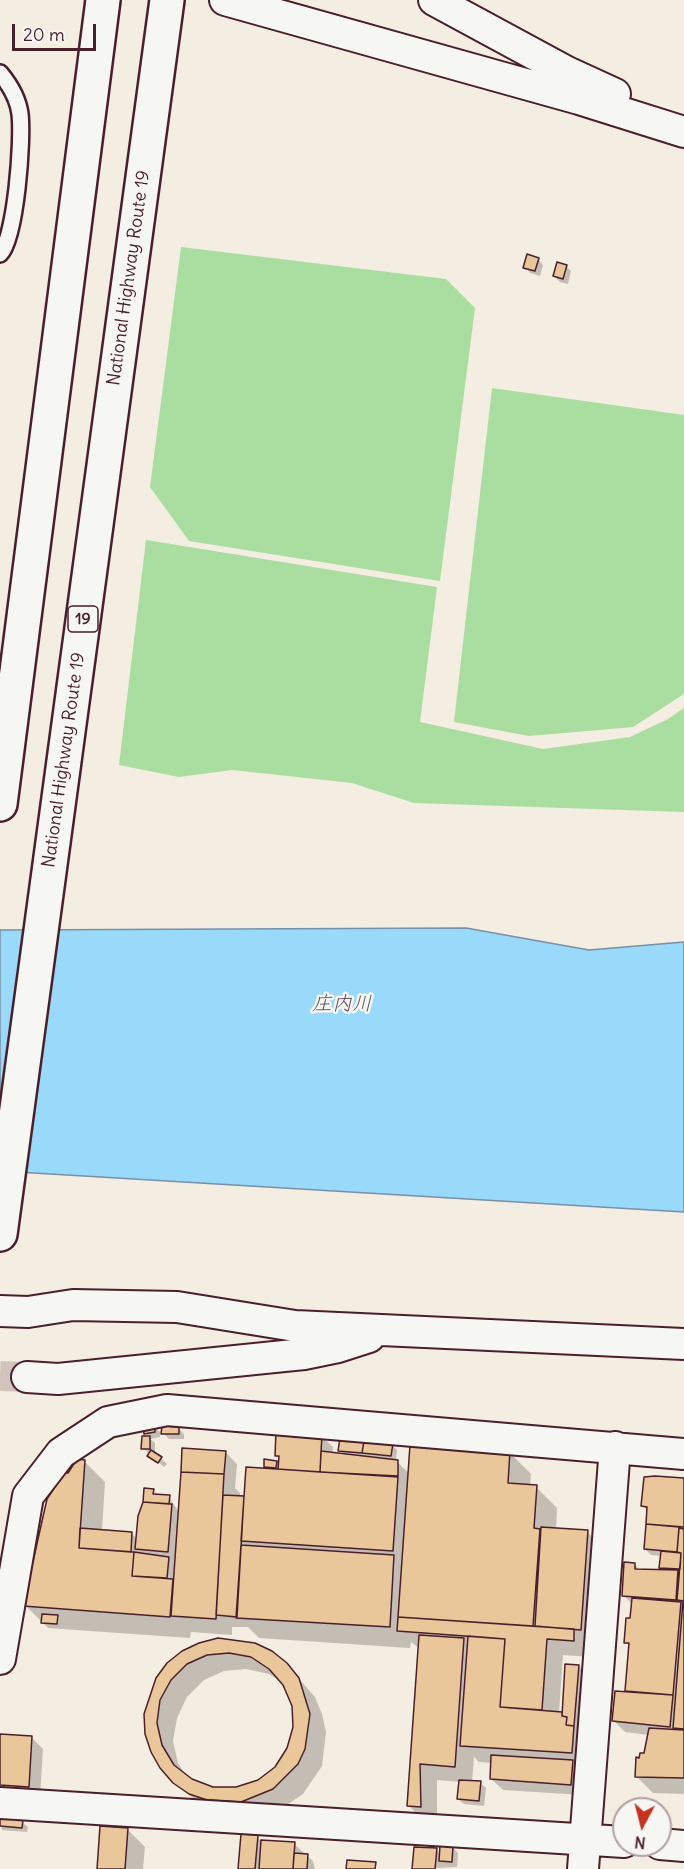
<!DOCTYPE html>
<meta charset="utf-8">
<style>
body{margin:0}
#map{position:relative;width:684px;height:1869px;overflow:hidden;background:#f4ede1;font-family:Delius,sans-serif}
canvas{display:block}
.north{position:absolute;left:612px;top:1797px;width:60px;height:60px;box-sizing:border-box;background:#f6f6f2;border:2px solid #b1a0a2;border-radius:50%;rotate:187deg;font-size:16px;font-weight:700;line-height:24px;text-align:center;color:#4a1f2b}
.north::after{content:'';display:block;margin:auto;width:21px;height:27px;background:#c8321e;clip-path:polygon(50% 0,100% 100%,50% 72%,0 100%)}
.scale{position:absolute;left:12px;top:24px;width:84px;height:27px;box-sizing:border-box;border:3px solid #4a1f2b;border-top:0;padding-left:8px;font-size:18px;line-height:21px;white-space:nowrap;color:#4a1f2b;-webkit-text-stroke:4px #f6f6f2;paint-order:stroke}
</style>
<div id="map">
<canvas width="684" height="1869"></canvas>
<div class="north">N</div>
<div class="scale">20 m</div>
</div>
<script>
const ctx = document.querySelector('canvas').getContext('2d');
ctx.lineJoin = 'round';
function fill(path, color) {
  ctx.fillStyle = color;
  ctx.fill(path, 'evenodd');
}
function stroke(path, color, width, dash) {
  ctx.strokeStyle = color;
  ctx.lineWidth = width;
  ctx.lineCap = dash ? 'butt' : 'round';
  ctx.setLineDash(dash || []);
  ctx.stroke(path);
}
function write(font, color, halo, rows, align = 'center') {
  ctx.font = font + ' Delius,"Klee One",sans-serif';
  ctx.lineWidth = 5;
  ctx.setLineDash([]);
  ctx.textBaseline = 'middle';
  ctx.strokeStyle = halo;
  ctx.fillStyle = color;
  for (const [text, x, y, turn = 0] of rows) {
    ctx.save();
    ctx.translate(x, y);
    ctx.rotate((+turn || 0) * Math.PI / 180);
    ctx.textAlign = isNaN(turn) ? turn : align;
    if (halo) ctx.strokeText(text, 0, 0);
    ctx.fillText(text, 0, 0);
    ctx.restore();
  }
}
fill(new Path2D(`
 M 181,247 L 446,279 L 475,308 L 440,581 L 189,541 L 150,487 Z
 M 492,388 L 684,415 L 684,694 L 633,727 L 529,736 L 454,722 Z
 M 146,540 L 437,587 L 420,722 L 543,749 L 630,737 L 668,719 L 684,708 L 684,812 L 414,803 L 352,783 L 232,770 L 179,777 L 119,765 Z`), '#aadea1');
const water = new Path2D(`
 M 466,928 L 589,950 L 684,942 L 684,1212 L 0,1171 L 0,930 Z`);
fill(water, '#99dafa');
stroke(water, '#798fa7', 1.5);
fill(new Path2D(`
 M 538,259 L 543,265 L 540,276 L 530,273 L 525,267 Z
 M 566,266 L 571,271 L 568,284 L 560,282 L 554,276 Z
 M 154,1427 L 160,1432 L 160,1437 L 150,1439 L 155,1443 L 155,1453 L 167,1464 L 164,1467 L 143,1448 L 150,1437 L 145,1433 Z
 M 178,1428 L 184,1434 L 184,1439 L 169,1439 L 163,1433 Z
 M 321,1436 L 333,1447 L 332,1454 L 345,1455 L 340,1450 L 392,1445 L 397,1450 L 396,1461 L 409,1473 L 510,1453 L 531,1474 L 530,1486 L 536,1487 L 557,1508 L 556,1530 L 587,1532 L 604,1549 L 590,1657 L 563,1655 L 559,1713 L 563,1713 L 579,1666 L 584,1672 L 582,1795 L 503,1790 L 491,1779 L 492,1763 L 479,1762 L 474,1757 L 472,1782 L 480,1783 L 486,1788 L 484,1806 L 464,1804 L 458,1799 L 460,1782 L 437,1780 L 437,1824 L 426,1823 L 409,1806 L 419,1648 L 411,1642 L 410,1648 L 259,1638 L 248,1627 L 232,1627 L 232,1635 L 191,1632 L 190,1638 L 48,1628 L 25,1605 L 69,1475 L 84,1461 L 105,1482 L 102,1531 L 132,1534 L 137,1539 L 153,1490 L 159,1496 L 169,1497 L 180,1514 L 225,1452 L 237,1464 L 235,1488 L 240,1493 L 240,1497 L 245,1500 L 269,1470 L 265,1466 L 276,1462 L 280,1466 L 280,1459 L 276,1455 Z
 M 684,1481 L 684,1794 L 653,1793 L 636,1776 L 649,1735 L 625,1732 L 614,1721 L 630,1693 L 627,1690 L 630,1647 L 626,1642 L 633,1605 L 623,1595 L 634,1564 L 640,1570 L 665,1571 L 661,1567 L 662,1556 L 651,1555 L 645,1549 L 648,1511 L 643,1506 Z
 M 218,1640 L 255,1644 L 286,1664 L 315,1697 L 322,1714 L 326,1732 L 322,1766 L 303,1794 L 275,1813 L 207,1810 L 174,1782 L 152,1751 L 157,1679 ZM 246,1669 L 269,1674 L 282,1682 L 293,1705 L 294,1728 L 289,1749 L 276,1768 L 259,1781 L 236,1789 L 213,1789 L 187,1777 L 178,1763 L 173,1741 L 177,1718 L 187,1697 L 204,1680 L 224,1671 Z
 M 31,1737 L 43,1749 L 40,1798 L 12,1796 L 1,1785 L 0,1760 Z
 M 0,1820 L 22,1822 L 28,1827 L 27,1832 L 2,1830 Z
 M 128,1830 L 145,1847 L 143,1869 L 98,1869 Z
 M 257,1837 L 262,1842 L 294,1844 L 313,1861 L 315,1869 L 240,1869 Z
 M 453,1848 L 458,1853 L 457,1867 L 414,1869 L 436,1850 L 441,1855 Z`), '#0003');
const building = new Path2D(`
 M 527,254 L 539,258 L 535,271 L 523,268 Z
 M 557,262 L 567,265 L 563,279 L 553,276 Z
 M 155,1425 L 155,1432 L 144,1434 L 143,1426 Z
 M 162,1426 L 179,1427 L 179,1434 L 161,1434 Z
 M 276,1431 L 322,1434 L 320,1472 L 278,1469 L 279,1456 L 275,1456 Z
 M 142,1436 L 150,1436 L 150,1449 L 141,1449 Z
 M 340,1438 L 364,1441 L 362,1453 L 338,1451 Z
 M 364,1441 L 393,1443 L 391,1456 L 362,1453 Z
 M 410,1445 L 510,1451 L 508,1483 L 537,1485 L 534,1528 L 540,1529 L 533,1626 L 398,1617 Z
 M 182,1448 L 226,1451 L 224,1474 L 181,1472 Z
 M 151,1450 L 162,1457 L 158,1463 L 147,1456 Z
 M 321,1451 L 398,1460 L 398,1476 L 320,1472 Z
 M 77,1459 L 85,1460 L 79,1548 L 134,1552 L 132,1576 L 173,1579 L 170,1617 L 23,1606 L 47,1499 L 64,1473 L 68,1473 Z
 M 264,1459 L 277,1461 L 276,1468 L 264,1467 Z
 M 246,1467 L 398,1477 L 393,1551 L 241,1541 Z
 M 181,1472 L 224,1474 L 216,1619 L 171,1616 Z
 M 655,1476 L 684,1478 L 684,1527 L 646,1524 L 647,1507 L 641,1506 L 644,1477 Z
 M 144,1488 L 154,1489 L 153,1494 L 170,1495 L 169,1504 L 143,1502 Z
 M 223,1495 L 244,1496 L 237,1617 L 216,1615 Z
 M 143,1502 L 172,1504 L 168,1552 L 135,1549 L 138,1516 Z
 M 646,1524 L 679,1527 L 677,1552 L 644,1549 Z
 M 541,1527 L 588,1530 L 581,1630 L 535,1626 Z
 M 80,1528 L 132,1532 L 131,1552 L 79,1548 Z
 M 679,1528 L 684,1529 L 684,1601 L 677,1600 L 681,1553 L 677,1552 Z
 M 241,1545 L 394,1555 L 390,1627 L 236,1618 Z
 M 661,1551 L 681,1553 L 680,1569 L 659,1568 Z
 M 134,1552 L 169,1557 L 167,1578 L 132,1576 Z
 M 624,1562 L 635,1563 L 635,1569 L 678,1570 L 676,1600 L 622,1596 Z
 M 632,1598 L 681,1602 L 673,1695 L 625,1691 L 629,1643 L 624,1643 L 626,1618 L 630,1618 Z
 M 683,1601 L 684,1601 L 684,1729 L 673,1728 Z
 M 42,1614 L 58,1615 L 57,1624 L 41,1623 Z
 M 398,1617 L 574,1629 L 574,1641 L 547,1639 L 542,1710 L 500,1707 L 505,1639 L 397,1631 Z
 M 419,1635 L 464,1638 L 455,1767 L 420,1764 L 421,1807 L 407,1806 Z
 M 468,1636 L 505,1639 L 500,1707 L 562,1712 L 562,1716 L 567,1717 L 566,1725 L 574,1726 L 572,1753 L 460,1746 Z
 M 218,1638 L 255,1643 L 272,1651 L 287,1663 L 299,1678 L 310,1714 L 305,1749 L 298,1764 L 273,1789 L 241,1802 L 207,1800 L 189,1794 L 173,1783 L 160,1768 L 151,1752 L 145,1734 L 144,1714 L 156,1678 L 167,1663 L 182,1651 L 199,1643 ZM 229,1653 L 251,1657 L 269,1669 L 283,1685 L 292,1706 L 293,1727 L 287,1748 L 275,1767 L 258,1780 L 236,1787 L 213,1787 L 192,1779 L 174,1765 L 162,1745 L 157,1723 L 160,1700 L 171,1680 L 187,1664 L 207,1655 Z
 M 565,1664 L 579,1665 L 574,1726 L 566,1725 L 567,1717 L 562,1716 Z
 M 615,1691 L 673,1695 L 670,1727 L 612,1721 Z
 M 649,1728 L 684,1730 L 684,1778 L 635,1777 L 636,1757 L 639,1758 L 640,1753 L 644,1753 Z
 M 0,1734 L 32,1736 L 29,1787 L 0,1785 Z
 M 491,1755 L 573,1760 L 571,1785 L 490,1779 Z
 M 459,1780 L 481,1781 L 479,1801 L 457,1799 Z
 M 0,1818 L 23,1820 L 22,1828 L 0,1826 Z
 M 100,1826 L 128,1828 L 125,1869 L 97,1869 Z
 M 241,1834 L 258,1835 L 255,1869 L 238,1869 Z
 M 261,1840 L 295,1842 L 293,1869 L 259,1869 Z
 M 440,1846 L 453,1846 L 452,1862 L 439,1861 Z
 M 414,1847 L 437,1848 L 435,1869 L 412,1869 Z
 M 294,1853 L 308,1854 L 307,1869 L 293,1869 Z
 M 347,1860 L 376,1862 L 375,1869 L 346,1869 Z`);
fill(building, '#eac79b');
stroke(building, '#4a1f2b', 1.5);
stroke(new Path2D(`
 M 0,1376 L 27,1377`), '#d2c4bd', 30, [30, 15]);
const lane = new Path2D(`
 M 0,73 C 10,85 18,98 20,114 C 23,139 16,238 0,254`);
const street = new Path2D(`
 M 225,0 L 579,99 L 684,132
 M 434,0 L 567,72 L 615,94
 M 0,1311 L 28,1312 L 73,1305 L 177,1307 L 295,1326 L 684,1344
 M 27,1377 L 58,1379 L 304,1354 L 338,1347 L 369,1337
 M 0,1659 L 28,1496 L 61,1453 L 108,1422 L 167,1410 L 684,1454
 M 0,1803 L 624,1842
 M 660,1844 L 684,1846
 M 583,1869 L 615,1447`);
const highway = new Path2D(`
 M 0,804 L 103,0
 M 0,1234 L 167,0`);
stroke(lane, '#4a1f2b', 20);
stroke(street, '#4a1f2b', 34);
stroke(highway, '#4a1f2b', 38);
stroke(lane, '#f6f6f2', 15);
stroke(street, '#f6f6f2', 30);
stroke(highway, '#f6f6f2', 33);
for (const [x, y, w] of [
 [83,619,30]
]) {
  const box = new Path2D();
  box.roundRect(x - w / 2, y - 13, w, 26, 4.5);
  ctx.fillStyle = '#f6f6f2';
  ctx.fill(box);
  stroke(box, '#4a1f2b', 1.5);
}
write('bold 16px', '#4a1f2b', null, [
 ["19",83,619]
]);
write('18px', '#4a1f2b', '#f6f6f2', [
 ["National Highway Route 19",129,278,-82],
 ["National Highway Route 19",64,760,-82]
]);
write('italic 20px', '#5e4e5f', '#f6f6f2', [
 ["庄内川",342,1004]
]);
</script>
